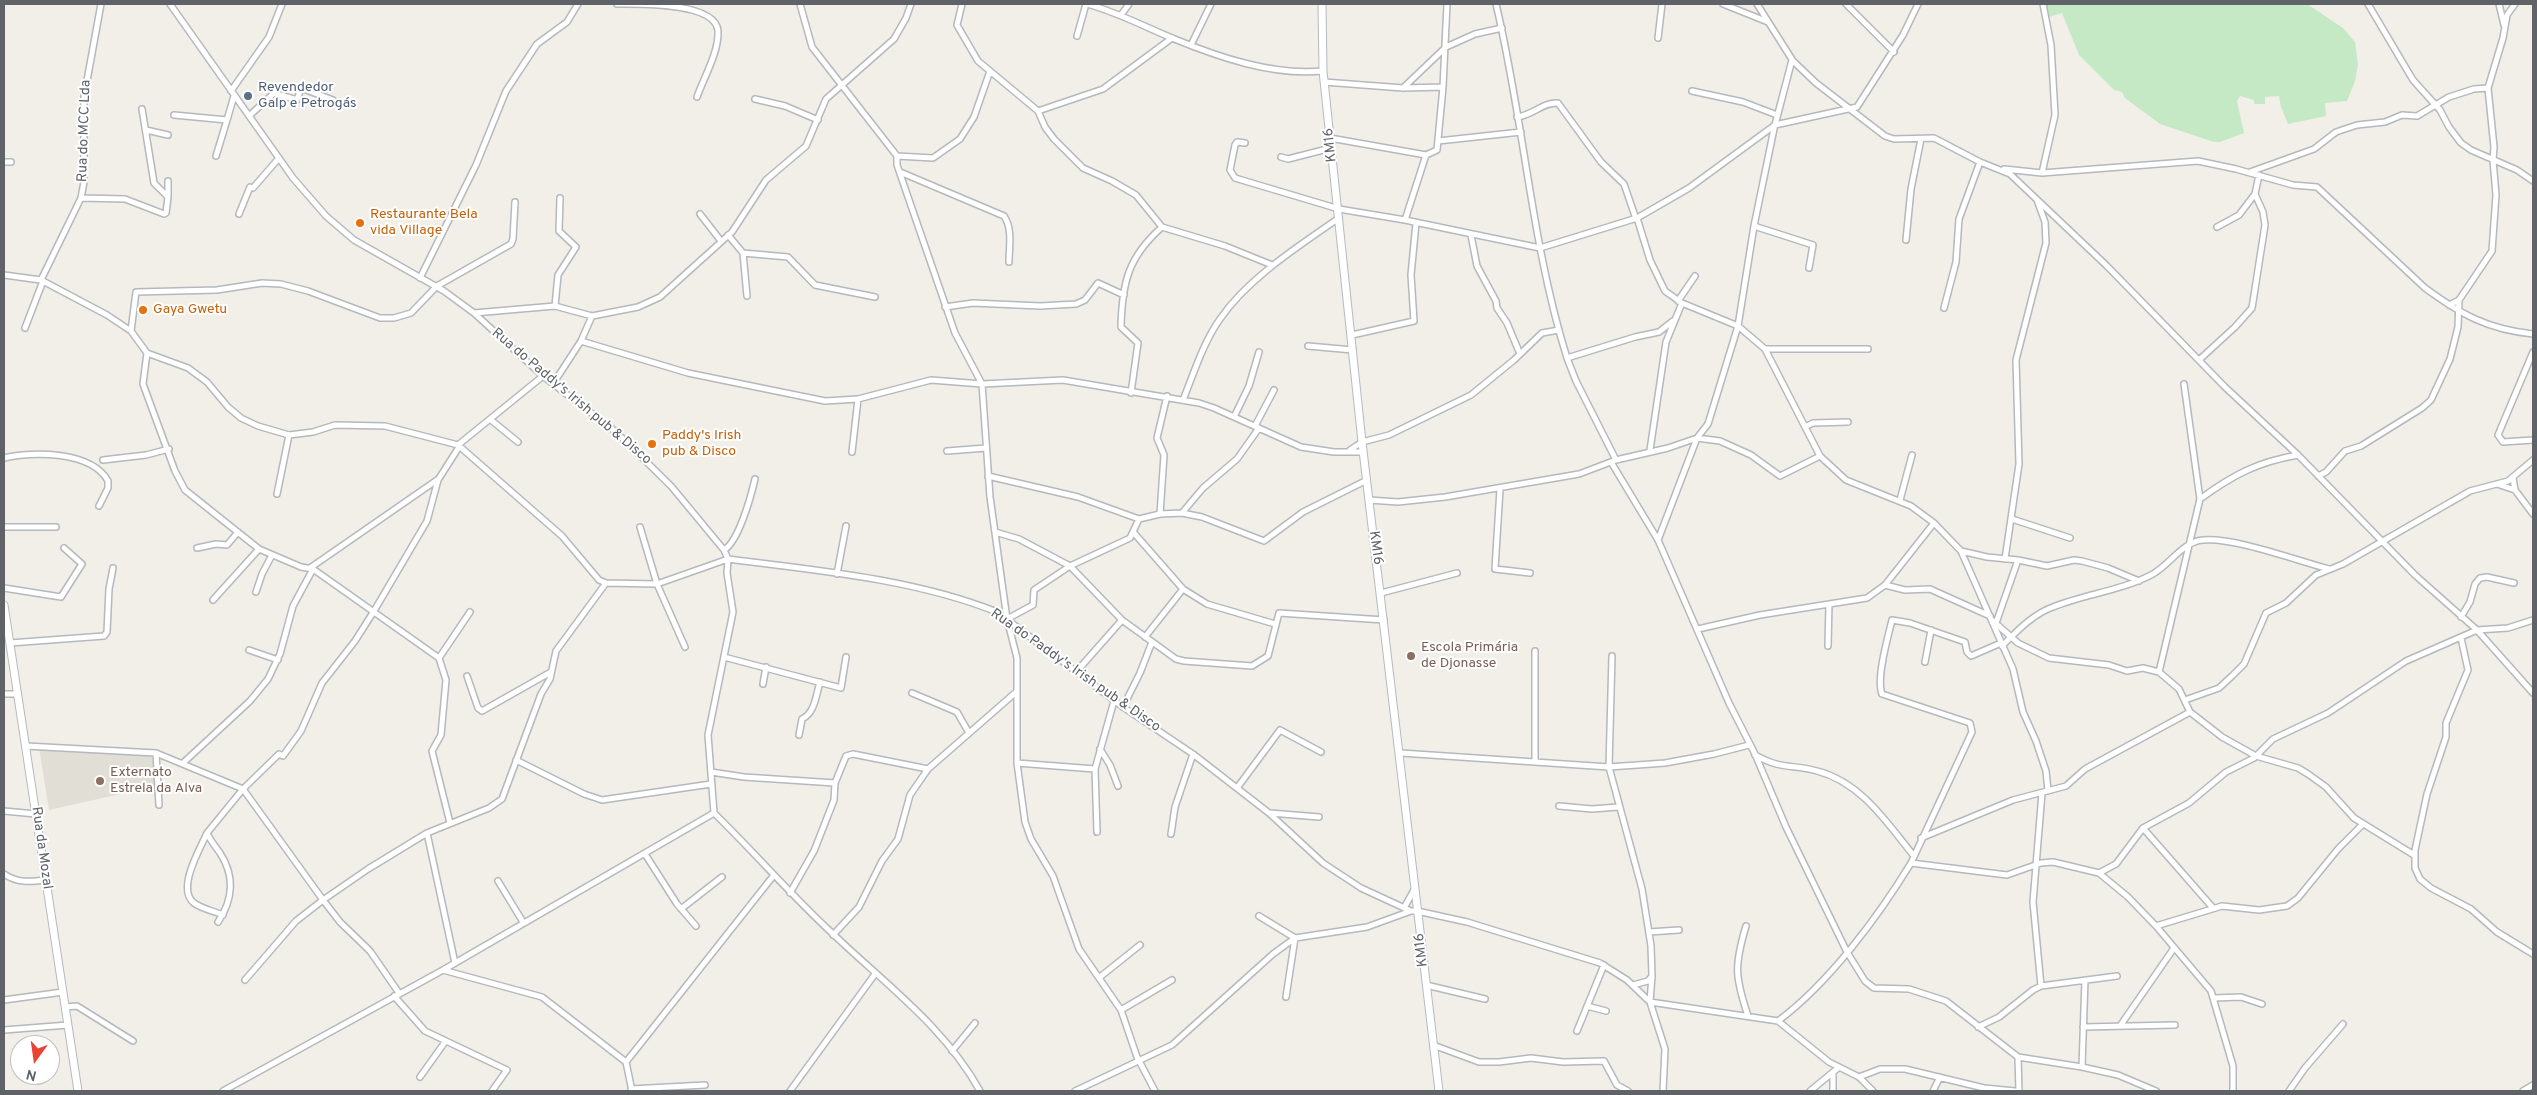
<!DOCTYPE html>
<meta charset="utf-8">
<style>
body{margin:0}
#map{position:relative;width:2537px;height:1095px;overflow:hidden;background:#f1efe8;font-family:Overpass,sans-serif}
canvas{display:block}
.frame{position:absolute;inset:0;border:5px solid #5f6368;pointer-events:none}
.north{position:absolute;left:10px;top:1035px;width:50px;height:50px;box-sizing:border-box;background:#fff;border:1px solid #bfc1c3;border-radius:50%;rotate:194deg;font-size:14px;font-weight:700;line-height:20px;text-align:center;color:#5f6368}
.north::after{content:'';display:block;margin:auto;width:18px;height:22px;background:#ea4335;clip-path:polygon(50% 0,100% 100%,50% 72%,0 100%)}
</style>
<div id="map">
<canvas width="2537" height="1095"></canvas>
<div class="frame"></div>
<div class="north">N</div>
</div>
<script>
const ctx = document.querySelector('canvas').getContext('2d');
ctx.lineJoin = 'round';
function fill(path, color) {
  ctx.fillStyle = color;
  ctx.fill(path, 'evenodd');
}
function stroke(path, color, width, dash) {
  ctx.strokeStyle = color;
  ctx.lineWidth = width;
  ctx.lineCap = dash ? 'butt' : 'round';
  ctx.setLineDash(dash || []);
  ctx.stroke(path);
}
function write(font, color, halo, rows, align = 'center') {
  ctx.font = font + ' Overpass,sans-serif';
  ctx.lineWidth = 4;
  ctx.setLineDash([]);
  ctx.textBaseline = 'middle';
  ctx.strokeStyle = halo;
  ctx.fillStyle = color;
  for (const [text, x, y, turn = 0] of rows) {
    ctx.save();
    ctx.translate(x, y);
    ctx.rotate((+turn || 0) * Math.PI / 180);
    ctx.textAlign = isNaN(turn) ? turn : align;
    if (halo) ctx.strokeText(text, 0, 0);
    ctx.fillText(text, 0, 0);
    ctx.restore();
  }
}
fill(new Path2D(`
 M 39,748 L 150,754 L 152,756 L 156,786 L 49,810 Z`), '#e1ded6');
fill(new Path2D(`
 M 2045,4 L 2307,4 L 2343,28 L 2355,42 L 2358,65 L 2355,81 L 2347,101 L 2325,103 L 2326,116 L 2288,124 L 2281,107 L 2279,96 L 2265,97 L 2265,104 L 2254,104 L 2254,100 L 2240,96 L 2237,101 L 2244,133 L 2220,142 L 2214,142 L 2160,124 L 2125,98 L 2122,92 L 2114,90 L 2079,55 L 2062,13 L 2049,17 Z`), '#c5e8c5');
const street = new Path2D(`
 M 170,4 L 293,178 L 326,216 L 354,240 L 444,291 L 474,313 L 543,376 L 616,432 L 671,486 L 724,550 L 728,559 C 815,570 915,579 997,612 L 1123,707 L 1193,754 L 1269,813 L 1323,863 L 1361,888 L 1411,911
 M 617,4 C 639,4 716,2 718,31 C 719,52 704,77 697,97
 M 800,4 L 812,47 L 897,156 L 897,165 L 955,333 L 982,384 L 990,497 L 1007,619 L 1017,658 L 1017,763 L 1025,822 L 1031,839 L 1053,876 L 1079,949 L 1121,1010 L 1137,1057 L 1155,1091
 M 962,4 L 957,25 L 978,61 L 1038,111 L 1045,127 L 1054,139 L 1083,168 L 1112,181 L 1136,195 L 1162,227 L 1225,246 L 1272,265
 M 1087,4 C 1117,12 1143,26 1172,38 C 1218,57 1273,76 1323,71
 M 1496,4 C 1524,121 1531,243 1567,358 L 1635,337 L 1659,332 L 1673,321
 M 1723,4 L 1768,22
 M 1757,4 L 1793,61 L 1816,83 L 1885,136 L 1894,139 L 1934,138 L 1980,162 L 2010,174 L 2107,266 L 2225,387 L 2298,455 L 2415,575 L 2477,630 L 2533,693
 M 1846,4 L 1894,52
 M 2368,4 L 2413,80 L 2440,110 L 2449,127 L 2461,143 L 2471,150 L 2517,170 L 2533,181
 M 2499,4 L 2504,25
 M 1121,15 L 1129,4
 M 1077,36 L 1086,4
 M 1658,38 L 1662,4
 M 1191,45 L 1211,4
 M 1324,82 L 1403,88 L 1443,87
 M 1403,88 L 1446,47 L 1475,34 L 1502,28
 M 231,91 L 269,37 L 282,4
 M 1692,91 L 1743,102 L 1777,115
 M 755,99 L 785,106 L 818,120
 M 1038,111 L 1103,89 L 1172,38
 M 174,115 L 227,120 L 234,96
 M 249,116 L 274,93 L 297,100 L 301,88 L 333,100
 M 1517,117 C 1533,115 1543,102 1558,103 L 1601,162 L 1624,184 L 1636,219
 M 1775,125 L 1857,107 L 1903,35 L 1918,4
 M 146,130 L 168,135
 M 1330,138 L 1426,155 L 1437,150 L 1443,87 L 1447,4
 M 1438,141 L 1521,132
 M 1245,143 L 1237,142 L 1235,145 L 1230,170 L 1235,178 L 1339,209 L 1405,220 L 1540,248 L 1637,218 L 1689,188 L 1775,125 L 1792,60
 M 216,156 L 227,120
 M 897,156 L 933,158 L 960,139 L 974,117 L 990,71
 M 1281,157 L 1288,159 L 1331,148
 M 4,162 L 11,162
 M 2004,169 L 2042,173 L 2198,161 L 2236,169 L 2293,185 L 2317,187 L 2425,288 C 2462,315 2487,329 2533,334
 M 900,172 L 1004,216 C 1013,229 1009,248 1009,262
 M 2250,172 L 2314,149 L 2336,132 L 2357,125 L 2385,122 L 2402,115 L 2417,116 L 2449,97 L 2474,89 L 2488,88
 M 2042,173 L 2055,115 L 2051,45 L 2043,4
 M 168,196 L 168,181
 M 81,198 L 125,199 L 164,214 L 166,213 L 168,197 L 154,183 L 142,109
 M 239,214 L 250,187 L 253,188 L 279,158
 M 700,214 L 721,241
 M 1637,218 L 1650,260 L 1665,291 L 1682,303 L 1738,326 L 1765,349 L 1820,456 L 1846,480 L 1911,506 L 1934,523 L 1961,551 L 2013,669 L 2023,712 L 2036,741 L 2046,771 L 2048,791
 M 1405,220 L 1426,155
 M 1754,226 L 1813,245 L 1809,268
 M 2217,227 L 2239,215 L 2255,194
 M 728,235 L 743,253 L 788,257 L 815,285 L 875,297
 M 1471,235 L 1477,266 L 1496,301 L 1497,308 L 1507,323 L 1520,354
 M 1906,240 L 1911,189 L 1921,139
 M 743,253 L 747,296
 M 4,275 L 41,280 L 107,315 L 131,331 L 147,353 L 188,368 L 207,382 L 228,407 L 241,418 L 258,426 L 289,435 L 313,432 L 335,425 L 385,426 L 458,445 L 562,536 L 599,580 L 606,583 L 657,584 L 728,559 L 727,573 L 733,612 L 708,735 L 714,813 C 755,853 791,895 832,933 C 884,983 945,1027 980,1091
 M 420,278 L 476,165 L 506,91 L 537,44 L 567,22 L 578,4
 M 41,280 L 81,198 L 84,182 L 84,97 L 101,4
 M 1678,301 L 1695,276
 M 2449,305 L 2459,300 L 2492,251 L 2496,195 L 2493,160 L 2494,147 L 2488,88 L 2503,38 L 2507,15 L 2515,4
 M 555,306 L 558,275 L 576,247 L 559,231 L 560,198
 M 945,307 L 973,303 L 1040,306 L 1076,304 L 1085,300 L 1098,283 L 1124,295
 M 1944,308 L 1956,262 L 1959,219 L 1980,162
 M 474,313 L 555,306 L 592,316 L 638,307 L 660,297 L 732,232 L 766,180 L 806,146 L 826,99 L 894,39 L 906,18 L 911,4
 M 25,328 L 43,281
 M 131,331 L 136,292 L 217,290 L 262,283 L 281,284 L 308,291 L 380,318 L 394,318 L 411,313 L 437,286 L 511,244 L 513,239 L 515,202
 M 1352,335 L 1414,321 L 1411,275 L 1416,223
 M 581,341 L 688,373 L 825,401 L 858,399 L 931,380 L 982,384 L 1063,380 L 1199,403 L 1214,408 L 1301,447 L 1334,452 L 1363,452
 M 1308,346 L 1353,350
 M 1765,349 L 1868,349
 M 2533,352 L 2498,435 L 2503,442 L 2533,440
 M 147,353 L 143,384 L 175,471 L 185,490 L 259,549 L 301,567 L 313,569 L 439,658 L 446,680 L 441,735 L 432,751 L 450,823
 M 1567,358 L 1576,381 L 1616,460
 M 2199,360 L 2235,327 L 2252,308 L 2265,225 L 2263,212 L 2255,194 L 2259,175
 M 553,384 L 581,341 L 592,316
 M 1131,393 L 1138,343 L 1121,327 C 1122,283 1128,257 1162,227
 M 1183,400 C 1194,373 1203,343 1220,319 C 1248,278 1299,246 1339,218
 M 1234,417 L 1249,386 L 1259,352
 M 491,420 L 518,442
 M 1255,426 L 1274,390
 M 1805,427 L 1813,423 L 1848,422
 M 458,445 L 543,376
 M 1350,450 L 1362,442 L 1389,435 L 1471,395 L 1514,360 L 1542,333 L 1559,330
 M 1650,450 L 1666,342 L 1682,303
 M 947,451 L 986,448
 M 852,452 L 858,399
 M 4,458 C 32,451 92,451 108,481 L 108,488 L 99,506
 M 103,460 L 146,455 L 169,449
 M 1611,462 L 1658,540 L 1729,703 L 1755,754 L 1786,827 L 1847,952 L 1865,981 L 1874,988 L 1909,989 L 1946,1001 L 2018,1057 L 2082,1067 L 2118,1075 L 2156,1091
 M 988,476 L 1078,497 L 1139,519 L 1160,514 L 1182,513 L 1202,517 L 1264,541 L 1303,512 L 1367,480
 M 2318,476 L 2326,472 L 2345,451 L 2361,446 L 2422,408 L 2431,400 L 2450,359 L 2458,327 L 2459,300
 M 2513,478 L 2515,490 L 2533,514
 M 2497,484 L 2515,490
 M 1500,489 L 1495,569 L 1530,573
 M 277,494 L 289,435
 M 2200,499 C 2233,475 2257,462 2298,455
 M 1369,500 L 1398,502 L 1445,497 L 1579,474 L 1616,460 L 1668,448 L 1697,438 L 1720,441 L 1751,455 L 1780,476 L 1820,456
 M 1900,500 L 1912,455
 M 1182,513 L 1203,488 L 1237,459 L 1259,428
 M 1160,514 L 1164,455 L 1157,438 L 1167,396
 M 2012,519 L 2070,538
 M 4,527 L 56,527
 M 640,527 L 657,584 L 685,647
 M 995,532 L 1019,539 L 1070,566 L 1122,620
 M 1134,533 L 1183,589
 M 1658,540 L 1697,438 L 1708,424 L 1738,326 L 1754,226 L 1775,124
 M 197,548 L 216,544 L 227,545 L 238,532
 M 724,550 C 739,541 751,496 755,479
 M 1961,551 L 1987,557 L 2018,560 L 2047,566 L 2074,560 L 2082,561 L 2108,568 L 2139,581
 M 2005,559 L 2019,464 L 2016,360 L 2046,243 L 2045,222 L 2037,200
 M 310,568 L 437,480
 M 837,574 L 846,526
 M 1885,585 L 1934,523
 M 4,588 L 61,597 L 82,564 L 64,548
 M 256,592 L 262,574 L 272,555
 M 1381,593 L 1457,573
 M 213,600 L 259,549
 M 2461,617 L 2470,602 L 2475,584 L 2480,578 L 2487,577 L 2514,583
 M 1007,619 L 1033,605 L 1034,590 L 1070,566 L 1130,538 L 1139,519
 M 1993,621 L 2018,643 L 2049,658 L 2109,665 L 2127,671 L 2143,668 L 2159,672 L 2179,689 L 2190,712 L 2222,737 L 2256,756 L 2298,768 L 2308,774 L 2326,787 L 2354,818 L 2414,855
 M 1996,623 L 2018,560
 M 1698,629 L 1760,615 L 1867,598 L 1885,585 L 1905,590 L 1930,589 L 1990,616
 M 1145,637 L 1183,589 L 1207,604 L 1275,624
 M 2461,638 L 2468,670 L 2446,723 L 2446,737 L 2427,794 L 2415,850 L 2415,868 L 2420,879 L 2431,888 L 2471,909 L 2497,932 L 2533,954
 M 10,643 L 104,636 L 107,632 L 109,589 L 113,568
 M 1828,646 L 1829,604
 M 2002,646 C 2017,631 2033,614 2053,607 C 2085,594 2120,591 2151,575 C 2169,566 2183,541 2203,540 C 2234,537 2298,561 2329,569
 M 249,650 L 278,660
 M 1535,651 L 1535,761
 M 1612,656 L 1609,767 L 1642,889 L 1651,946 L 1652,976 L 1648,981 L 1633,985
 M 724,657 L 841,688 L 846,657
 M 439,658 L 470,612
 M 1925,662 L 1931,630
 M 1077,671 L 1122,620 L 1176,659 L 1184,661 L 1252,666 L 1268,656 L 1279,613 L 1384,620
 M 2159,672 L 2200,499 L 2184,384
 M 467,676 L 478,708 L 482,711 L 551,672
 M 763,684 L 766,667
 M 912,693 L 957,712 L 969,733
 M 4,694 L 17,694
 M 2185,700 L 2219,688 L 2232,676 L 2244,664 L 2266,613 L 2286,603 L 2316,575 L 2343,564 L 2470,491 L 2508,481 L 2533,460
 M 1123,707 L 1140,673 L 1152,642
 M 799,735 L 802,719 C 815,713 816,695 820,682
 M 26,746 L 156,753 L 243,789 L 323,900 L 340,922 L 370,951 L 399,993
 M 1100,749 L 1110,765 L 1118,786
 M 156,753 L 159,805
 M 1401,753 L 1609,767 L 1665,763 L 1714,754 L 1749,745
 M 1755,755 C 1782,770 1791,764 1817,771 C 1861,782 1887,823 1914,856
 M 516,760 L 584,794 L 602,800 L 711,784
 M 183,763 L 250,701 L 268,679 L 280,654 L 293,606 L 313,569
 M 1017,763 L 1095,769
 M 711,772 L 744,777 L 835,783
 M 1237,788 L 1280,730 L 1321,752
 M 1559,806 L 1592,809 L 1618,807
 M 4,811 L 36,814
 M 1270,813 L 1319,817
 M 2143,828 L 2213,908
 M 1097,832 L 1095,769 L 1114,701
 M 207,833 C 200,849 176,889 194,903 C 202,909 214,911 223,915
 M 427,833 L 455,963
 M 1171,834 L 1175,807 L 1193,754
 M 1921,838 L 2013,800 L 2066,786 L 2085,769 L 2190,712
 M 645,854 L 677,904 L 696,926
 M 1911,863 L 2007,875 L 2041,863 L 2053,862 L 2099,873 L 2128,897 L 2156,926 L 2211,991 L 2233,1066 L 2233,1091
 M 2099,873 L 2116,864 L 2143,828 L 2189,803 L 2226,772 L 2254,758 L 2273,739 L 2328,713 L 2406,661 L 2477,630 L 2508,628 L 2533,620
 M 4,874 C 17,883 30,882 45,880
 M 498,881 L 523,922
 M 790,893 L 814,851 L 834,800 L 835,783 L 846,756 L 853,754 L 928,769
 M 1404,908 L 1414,890
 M 681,909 L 722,877
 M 1259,916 L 1295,938 L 1286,997
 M 218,922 C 233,900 235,876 220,853 C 215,846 210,840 207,833 L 243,789 L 279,754 L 283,756 L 301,731 L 322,683 L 355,641 L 374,611 L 427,521 L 438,480 L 459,447
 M 1746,926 C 1734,966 1735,977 1748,1016
 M 2156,926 L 2222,906 L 2259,910 L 2287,906 L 2298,898 L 2338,849 L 2363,824
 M 1649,932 L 1679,930
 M 833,935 L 859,907 L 882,861 L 898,839 L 910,795 L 928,769 L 1015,693
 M 443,970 L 542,997 L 626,1062 L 632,1091
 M 1652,976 L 1650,1002 L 1778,1021 L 1829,1062 L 1859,1077 L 1873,1091
 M 1100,977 L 1140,945
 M 245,980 L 296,921 L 323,900 L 368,869 L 427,833 L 489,808 L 502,799 L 541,694 L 550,679 L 556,651 L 606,583
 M 1426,985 L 1485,999
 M 2041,986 L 2033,902 L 2042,793
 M 394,996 L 425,1031 L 507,1070 L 492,1091
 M 2214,998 L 2241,997 L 2262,1004
 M 4,1000 L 63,992
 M 1587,1006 L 1606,1011
 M 65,1007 L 77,1006 L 133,1041
 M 1121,1010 L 1172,980
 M 1778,1021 C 1829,983 1878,917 1911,863 L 1972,732 L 1970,723 L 1882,694 C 1876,678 1888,637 1892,620 L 1910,623 L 1965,642 L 1967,652 L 1971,656 L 2001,643
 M 2120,1026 L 2174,948
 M 1978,1027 L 1999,1017 L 2033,990 L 2041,986 L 2117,976
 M 2083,1027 L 2175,1025
 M 4,1030 L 68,1025
 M 1577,1031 L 1604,965
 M 1433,1045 L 1479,1062 L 1499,1062 L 1531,1058 L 1563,1062 L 1604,1061 L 1617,1085 L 1628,1091
 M 952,1051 L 975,1023
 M 2018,1057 L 2019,1091
 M 626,1062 L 774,875
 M 2082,1067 L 2085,980
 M 1833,1073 L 1833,1091
 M 420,1077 L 445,1042
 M 1859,1077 L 1880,1069 L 1905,1069 L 1984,1088 L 2015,1091
 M 631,1089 L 705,1085
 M 223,1091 L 443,970 L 714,813
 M 790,1091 L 875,974
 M 1075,1091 L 1172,1045 L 1273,954 L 1295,938 L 1367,927 L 1411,911 L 1417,911 L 1467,922 L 1600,963 L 1627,980 L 1650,1002 L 1665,1049 L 1663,1091
 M 1810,1091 L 1838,1068
 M 1933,1091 L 1940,1077
 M 2289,1091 L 2305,1068 L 2343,1024
 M 2523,1091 L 2533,1085`);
const secondary = new Path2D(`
 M 1322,4 L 1323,71 L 1330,138 L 1362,442 L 1439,1091
 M 4,605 L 78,1091`);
stroke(street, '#b5b8bc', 8);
stroke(secondary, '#b6babf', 9);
stroke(street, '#fff', 5);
stroke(secondary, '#fff', 7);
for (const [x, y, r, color] of [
 [248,96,5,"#5c6f8a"],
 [360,223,5,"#e8710a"],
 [143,310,5,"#e8710a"],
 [652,444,5,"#e8710a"],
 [1411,656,5,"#8d6e63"],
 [100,781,5,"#8d6e63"]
]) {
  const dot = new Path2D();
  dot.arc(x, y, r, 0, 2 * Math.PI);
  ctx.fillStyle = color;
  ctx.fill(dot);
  stroke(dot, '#fff', 2);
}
write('14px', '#4e5e75', '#fff', [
 ["Revendedor",258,88],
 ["Galp e Petrogás",258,104]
], 'left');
write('14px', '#5f6368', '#fff', [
 ["Rua do MCC Lda",85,131,-88],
 ["KM16",1331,145,-96],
 ["Rua do Paddy's Irish pub & Disco",571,397,40],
 ["KM16",1375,548,82],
 ["Rua do Paddy's Irish pub & Disco",1075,671,35],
 ["Rua da Mozal",41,848,82],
 ["KM16",1422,950,-97]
]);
write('14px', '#c56008', '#fff', [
 ["Restaurante Bela",370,215],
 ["vida Village",370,231],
 ["Gaya Gwetu",153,310],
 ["Paddy's Irish",662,436],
 ["pub & Disco",662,452]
], 'left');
write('14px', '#785e54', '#fff', [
 ["Escola Primária",1421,648],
 ["de Djonasse",1421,664],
 ["Externato",110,773],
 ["Estrela da Alva",110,789]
], 'left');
</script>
